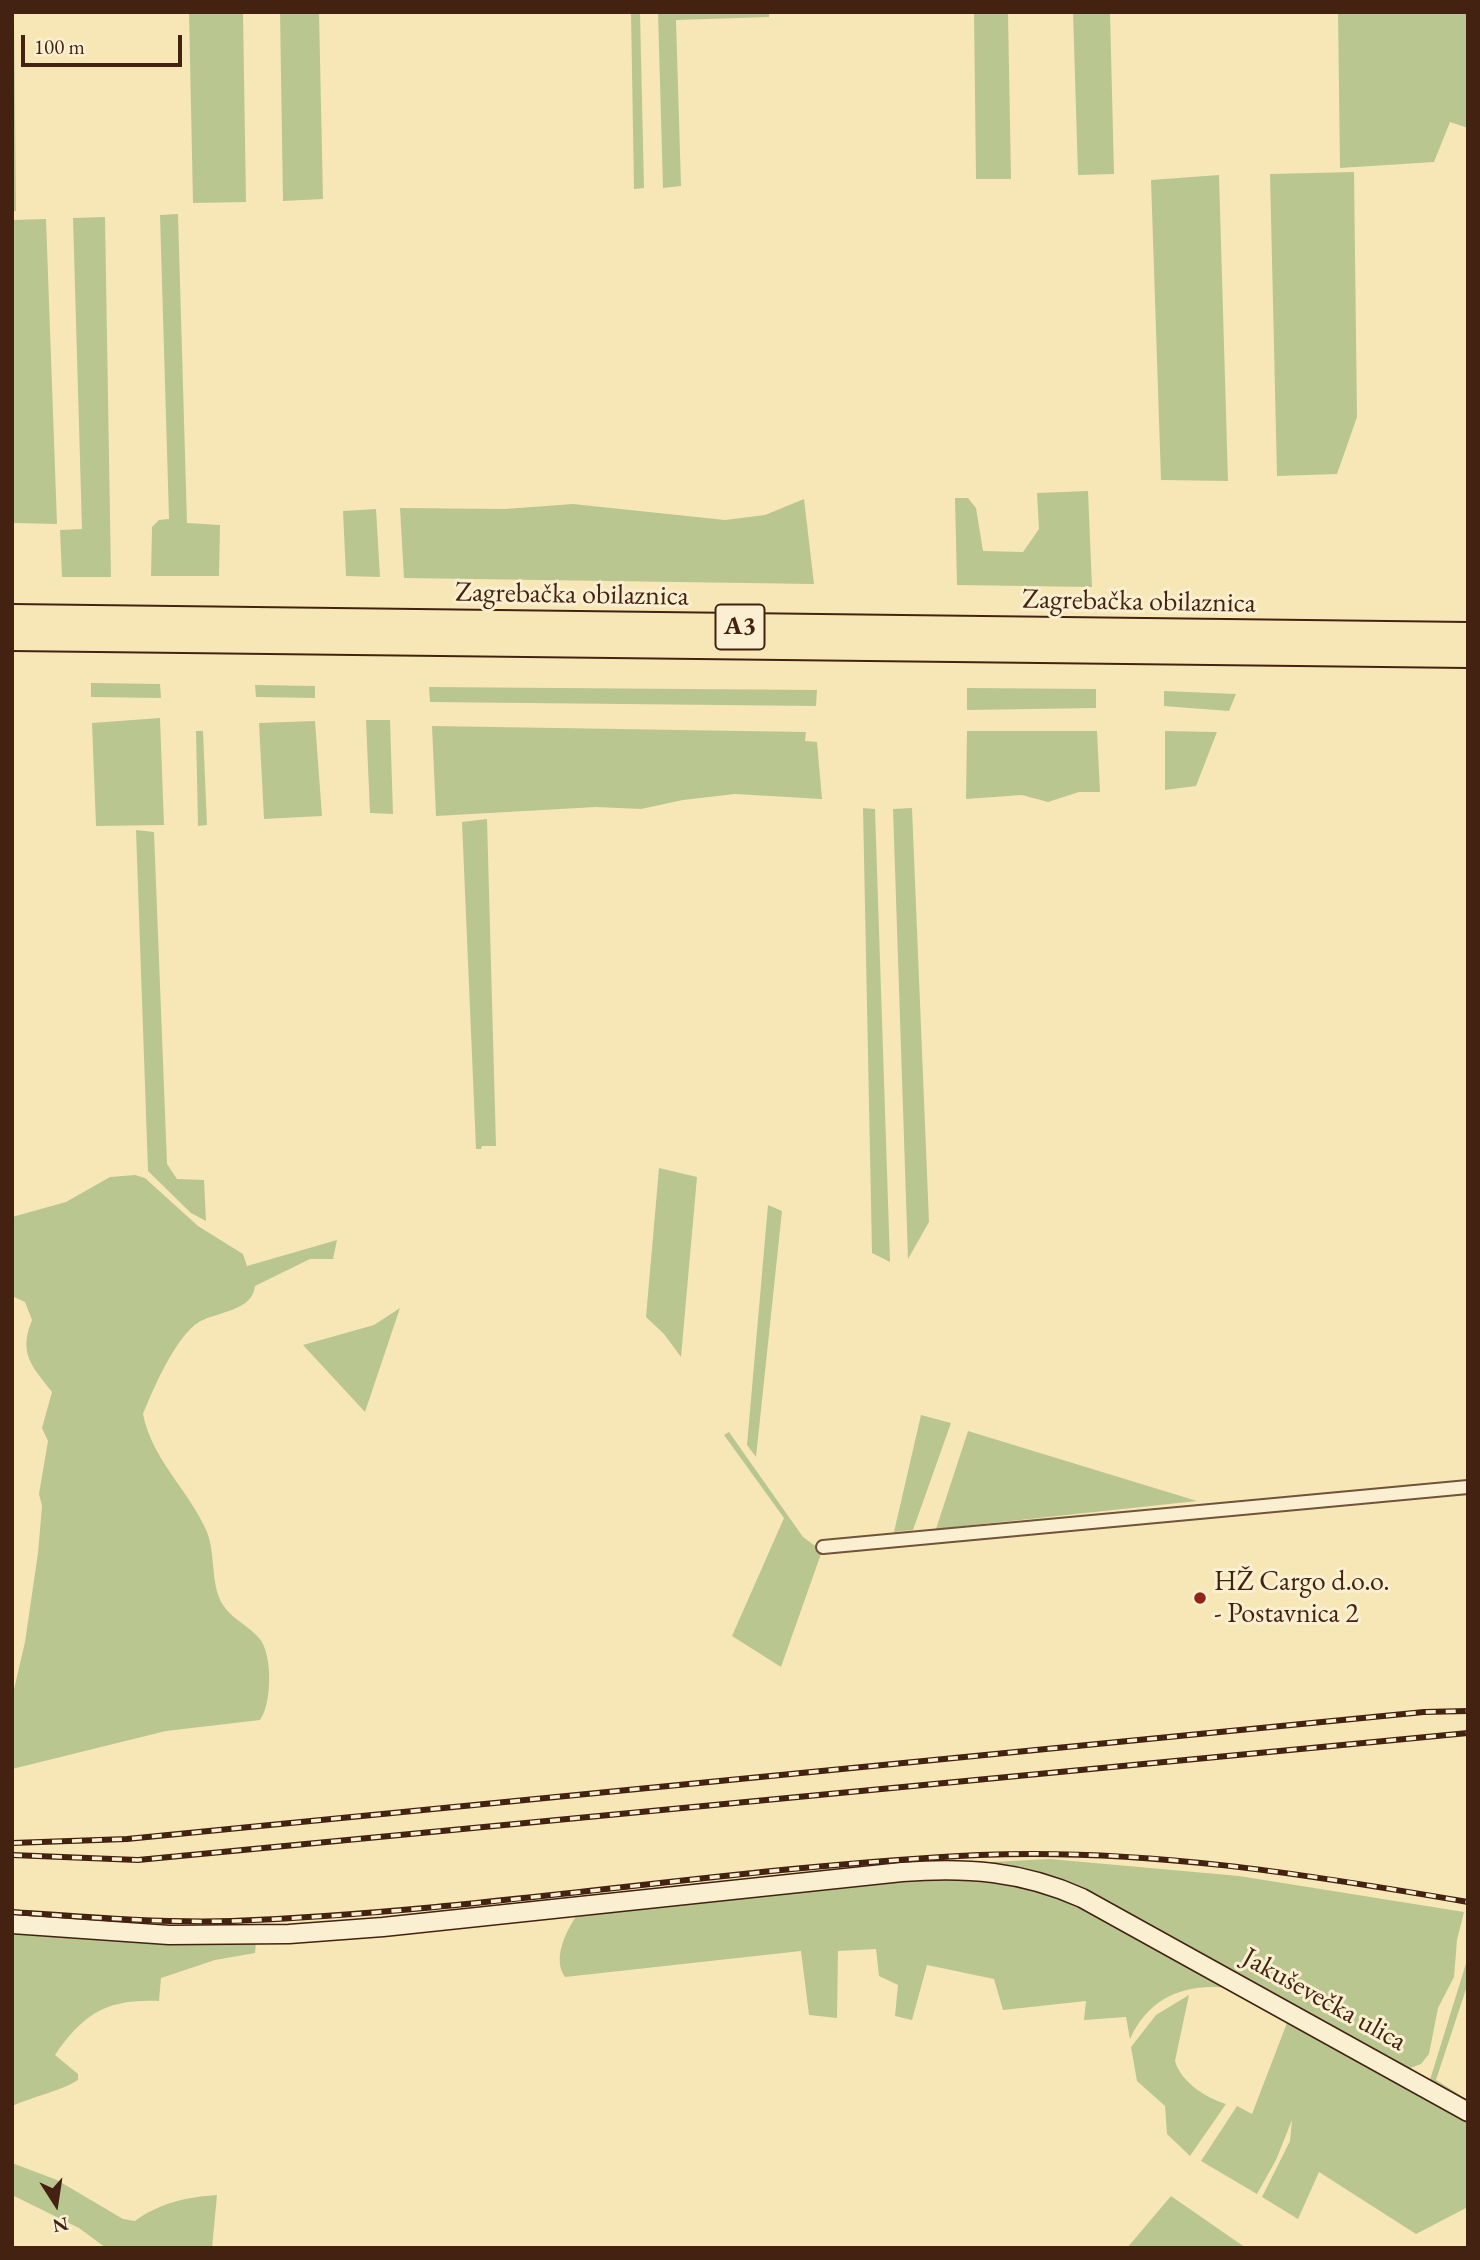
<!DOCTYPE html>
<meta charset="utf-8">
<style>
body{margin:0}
#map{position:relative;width:1480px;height:2260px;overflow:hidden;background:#f7e7b7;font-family:"EB Garamond",serif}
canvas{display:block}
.frame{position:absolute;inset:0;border:14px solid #432211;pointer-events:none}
.north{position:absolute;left:21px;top:2169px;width:70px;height:70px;-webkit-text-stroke:5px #faefd0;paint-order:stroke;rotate:168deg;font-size:19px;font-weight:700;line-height:28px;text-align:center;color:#432211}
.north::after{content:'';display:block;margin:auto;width:24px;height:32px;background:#432211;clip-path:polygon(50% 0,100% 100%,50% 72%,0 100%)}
.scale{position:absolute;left:21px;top:35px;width:161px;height:32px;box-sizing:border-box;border:4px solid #432211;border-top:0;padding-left:9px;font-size:21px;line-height:24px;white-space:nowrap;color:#432211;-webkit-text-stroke:5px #faefd0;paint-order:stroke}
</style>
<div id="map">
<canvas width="1480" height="2260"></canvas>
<div class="frame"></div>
<div class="north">N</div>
<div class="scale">100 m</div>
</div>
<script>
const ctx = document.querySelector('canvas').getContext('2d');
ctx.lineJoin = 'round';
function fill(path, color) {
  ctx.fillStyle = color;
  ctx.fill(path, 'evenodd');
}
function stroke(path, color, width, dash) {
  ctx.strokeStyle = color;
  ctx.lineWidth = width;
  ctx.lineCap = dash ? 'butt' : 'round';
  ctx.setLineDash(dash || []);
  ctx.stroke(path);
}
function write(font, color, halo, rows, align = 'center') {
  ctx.font = font + ' "EB Garamond",serif';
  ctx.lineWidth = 6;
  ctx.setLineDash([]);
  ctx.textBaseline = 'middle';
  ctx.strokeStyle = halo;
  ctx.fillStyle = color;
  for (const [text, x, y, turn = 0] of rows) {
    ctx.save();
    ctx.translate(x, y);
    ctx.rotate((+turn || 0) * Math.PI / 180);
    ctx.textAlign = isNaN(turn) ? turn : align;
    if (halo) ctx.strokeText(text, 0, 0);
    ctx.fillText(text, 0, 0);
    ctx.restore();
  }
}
fill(new Path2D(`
 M 12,12 L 14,12 L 16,211 L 12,211 Z
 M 189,12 L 243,12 L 246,202 L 193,203 Z
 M 280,12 L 319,12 L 323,199 L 283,201 Z
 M 631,12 L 640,12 L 644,188 L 634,189 Z
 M 658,12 L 769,13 L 769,17 L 676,20 L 681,186 L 663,188 Z
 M 974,12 L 1008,12 L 1011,179 L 976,179 Z
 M 1073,12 L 1110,12 L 1114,174 L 1078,175 Z
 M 1338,12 L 1468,12 L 1468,128 L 1450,122 L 1434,162 L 1340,168 Z
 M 1354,172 L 1357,417 L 1337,474 L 1277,476 L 1270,174 Z
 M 1219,175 L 1228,481 L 1161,480 L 1151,180 Z
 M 178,214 L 187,523 L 220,525 L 219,576 L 151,576 L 152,527 L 159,520 L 169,519 L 160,215 Z
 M 105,217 L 111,577 L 62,577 L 60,530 L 82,529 L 73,218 Z
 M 46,219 L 57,524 L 14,523 L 12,220 Z
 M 1088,491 L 1092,587 L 957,585 L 955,498 L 968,498 L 976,508 L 983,551 L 1023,552 L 1039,529 L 1037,493 Z
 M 804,499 L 814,584 L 404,578 L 400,508 L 505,509 L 573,504 L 725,520 L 765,515 Z
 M 376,509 L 380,577 L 346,576 L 343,511 Z
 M 91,683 L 160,684 L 161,698 L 91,697 Z
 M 255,685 L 315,686 L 315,698 L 256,697 Z
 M 429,687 L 817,690 L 816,706 L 430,702 Z
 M 967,688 L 1096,689 L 1096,708 L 967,710 Z
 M 1164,691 L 1236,694 L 1229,711 L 1164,706 Z
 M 160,718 L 164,825 L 96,826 L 92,723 Z
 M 366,720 L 390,720 L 393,814 L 370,813 Z
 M 315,721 L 322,816 L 264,819 L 259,723 Z
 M 432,726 L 806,732 L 805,741 L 817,742 L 822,799 L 735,794 L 683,800 L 641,809 L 596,807 L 436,816 Z
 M 196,731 L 203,731 L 207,825 L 198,826 Z
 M 967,731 L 1097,731 L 1100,792 L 1079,792 L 1048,802 L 1022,795 L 966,799 Z
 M 1165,731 L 1217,732 L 1196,786 L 1165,790 Z
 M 863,808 L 875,809 L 890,1262 L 872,1253 Z
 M 912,808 L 929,1222 L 908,1259 L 893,809 Z
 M 487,819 L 496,1146 L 482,1146 L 481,1149 L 476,1149 L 462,822 Z
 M 136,830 L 154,832 L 167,1164 L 177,1179 L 204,1180 L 206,1221 L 191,1213 L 148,1171 Z
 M 659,1168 L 697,1177 L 681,1357 L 664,1334 L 646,1317 Z
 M 135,1175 L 145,1178 L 198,1226 L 243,1254 L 247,1266 L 337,1240 L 333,1259 L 310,1259 L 255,1286 C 253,1311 216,1312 199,1322 C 176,1336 153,1389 143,1414 C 152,1460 189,1490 207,1532 C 216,1555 210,1584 223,1605 C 232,1619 249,1626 259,1638 C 273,1653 272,1704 260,1720 L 166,1731 L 12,1769 L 12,1698 L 25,1642 L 38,1553 L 42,1506 L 39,1494 L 48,1441 L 42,1428 L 52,1392 C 32,1366 18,1354 32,1320 L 25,1302 L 12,1296 L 12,1217 L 66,1202 L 110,1177 Z
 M 768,1205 L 782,1211 L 756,1457 L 747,1445 Z
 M 400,1308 L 365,1412 L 303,1345 L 374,1325 Z
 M 921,1415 L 951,1423 L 913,1530 L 894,1532 Z
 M 968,1431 L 1197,1501 L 936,1529 Z
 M 729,1432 L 803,1537 L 822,1551 L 781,1667 L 732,1636 L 784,1518 L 724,1435 Z
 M 1050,1859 L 1239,1876 L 1464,1912 L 1457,1940 L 1454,1977 L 1438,2008 L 1429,2054 L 1421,2064 L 1405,2070 L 1138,1921 L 951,1864 Z
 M 958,1873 L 1051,1890 L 1229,1988 C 1185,1983 1149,1997 1130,2039 L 1126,2017 L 1084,2020 L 1086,2001 L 1003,2010 L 994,1979 L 927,1965 L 912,2020 L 895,2016 L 898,1985 L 879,1976 L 876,1949 L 838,1951 L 837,2018 L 809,2015 L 801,1951 L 565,1977 C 552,1959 566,1931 577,1915 Z
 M 12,1933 L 256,1943 L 255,1953 L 215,1960 L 161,1978 L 159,2001 C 107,1999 84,2013 55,2055 L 78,2074 L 78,2080 C 59,2092 34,2096 12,2106 Z
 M 1468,1957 L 1468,1983 L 1436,2080 L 1468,2100 L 1468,2108 L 1429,2083 Z
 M 1189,1995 L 1175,2061 C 1181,2082 1206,2098 1226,2104 L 1190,2156 L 1167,2134 L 1165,2106 L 1137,2081 L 1131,2047 L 1156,2015 Z
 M 1290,2015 L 1468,2119 L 1468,2207 L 1416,2234 L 1319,2172 L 1298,2219 L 1262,2197 L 1290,2141 L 1292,2120 L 1276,2160 L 1257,2194 L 1201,2161 L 1237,2106 L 1252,2114 Z
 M 12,2163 L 57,2180 L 123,2219 L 135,2221 C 159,2203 187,2197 217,2195 L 212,2248 L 106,2248 L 79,2228 L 12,2195 Z
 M 1171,2196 L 1246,2248 L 1127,2248 Z`), '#bac690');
const minor = new Path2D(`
 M 823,1547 L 1468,1487`);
const secondary = new Path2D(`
 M 12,1924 L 169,1935 L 289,1934 L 383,1927 L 902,1872 C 966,1867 1022,1871 1082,1898 L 1468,2112`);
const motorway = new Path2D(`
 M 12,617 L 1468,635
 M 12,638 L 1468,655`);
stroke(minor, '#70533a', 16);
stroke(secondary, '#432211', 21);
stroke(motorway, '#432211', 28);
stroke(minor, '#faefd0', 12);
stroke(secondary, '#faefd0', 18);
stroke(motorway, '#f7e7b7', 24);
const rail = new Path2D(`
 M 12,1843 L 127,1839 L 1424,1712 L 1468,1711
 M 12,1855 L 138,1860 L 1468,1733
 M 12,1912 C 85,1917 159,1923 232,1921 C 482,1912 729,1867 979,1855 C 1144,1848 1305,1874 1468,1902`);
stroke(rail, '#432211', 6);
stroke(rail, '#faefd0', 3.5, [10]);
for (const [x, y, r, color] of [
 [1200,1598,7,"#8f2418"]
]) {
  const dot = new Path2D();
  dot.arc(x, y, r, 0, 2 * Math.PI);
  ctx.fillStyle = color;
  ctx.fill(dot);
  stroke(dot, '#faefd0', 2.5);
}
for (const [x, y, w] of [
 [740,627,49]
]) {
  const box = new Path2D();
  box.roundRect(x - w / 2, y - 22.5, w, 45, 5);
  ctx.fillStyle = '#faefd0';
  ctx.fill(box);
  stroke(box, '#432211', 2);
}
write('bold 26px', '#432211', null, [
 ["A3",740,627]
]);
write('28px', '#432211', '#faefd0', [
 ["Zagrebačka obilaznica",572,595,1],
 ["Zagrebačka obilaznica",1139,602,1],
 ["Jakuševečka ulica",1324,2000,29]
]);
write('28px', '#432211', '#faefd0', [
 ["HŽ Cargo d.o.o.",1214,1582],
 ["- Postavnica 2",1214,1614]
], 'left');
</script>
